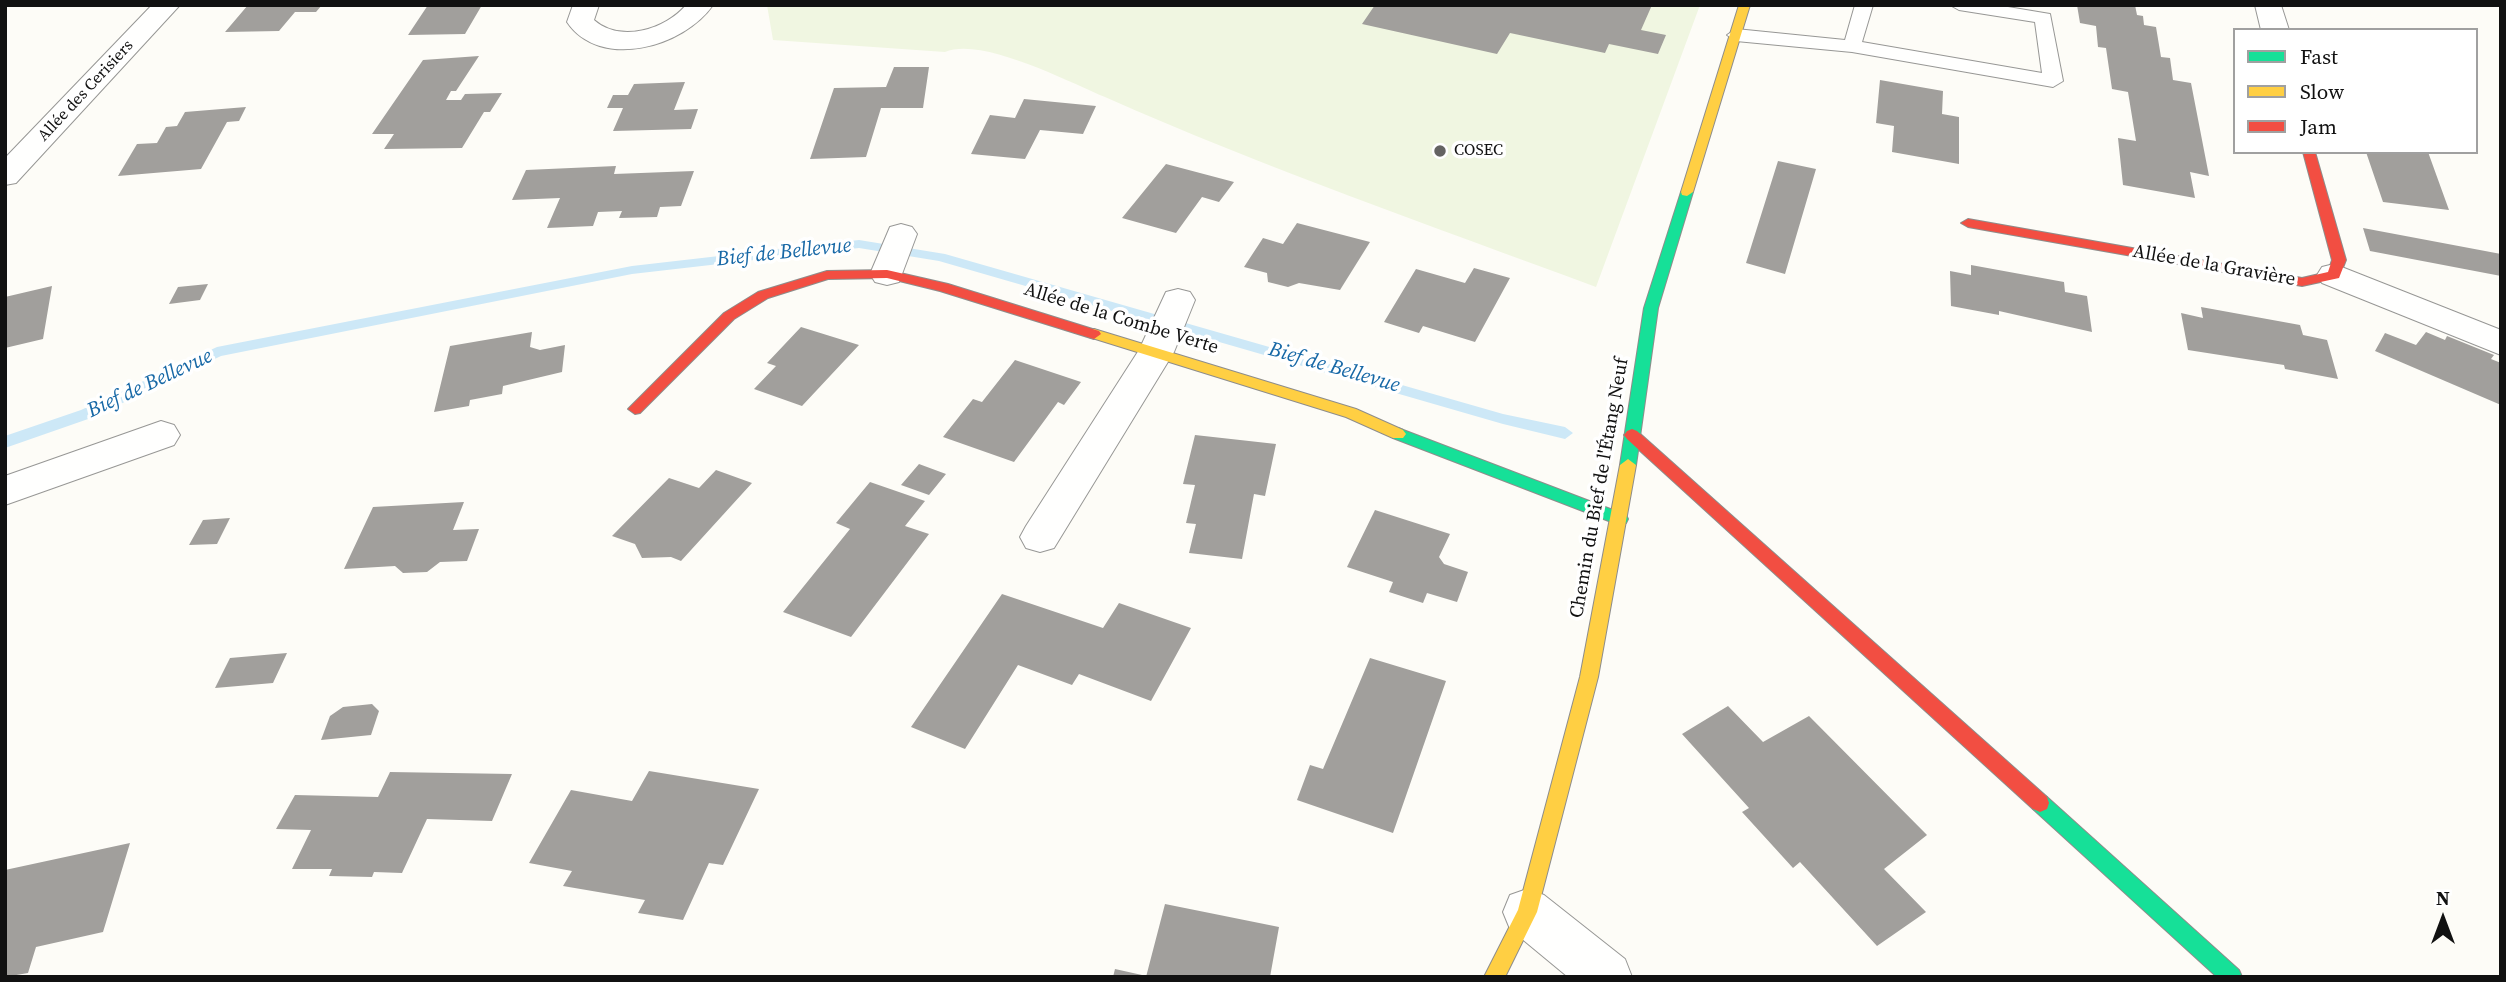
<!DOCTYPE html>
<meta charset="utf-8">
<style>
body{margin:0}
#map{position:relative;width:2506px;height:982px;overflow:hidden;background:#fdfcf7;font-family:"Source Serif 4",serif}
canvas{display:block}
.frame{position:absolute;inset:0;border:7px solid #111;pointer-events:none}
.legend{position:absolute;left:2233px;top:28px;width:245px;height:126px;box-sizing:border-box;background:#fff;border:2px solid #a0a0a0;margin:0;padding:9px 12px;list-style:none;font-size:21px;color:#111}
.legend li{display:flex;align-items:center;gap:14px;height:35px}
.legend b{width:35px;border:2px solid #a0a0a0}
.north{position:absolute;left:2408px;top:884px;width:70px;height:70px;-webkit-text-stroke:5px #fff;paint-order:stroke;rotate:0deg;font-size:19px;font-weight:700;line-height:28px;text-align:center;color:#111}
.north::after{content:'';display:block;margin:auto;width:24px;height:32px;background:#111;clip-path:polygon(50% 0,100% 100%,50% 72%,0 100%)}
</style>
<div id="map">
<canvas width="2506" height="982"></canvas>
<div class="frame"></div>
<ul class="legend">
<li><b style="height:9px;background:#16e098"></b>Fast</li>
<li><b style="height:9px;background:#ffcf43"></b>Slow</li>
<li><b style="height:9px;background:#f24e42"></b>Jam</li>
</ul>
<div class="north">N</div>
</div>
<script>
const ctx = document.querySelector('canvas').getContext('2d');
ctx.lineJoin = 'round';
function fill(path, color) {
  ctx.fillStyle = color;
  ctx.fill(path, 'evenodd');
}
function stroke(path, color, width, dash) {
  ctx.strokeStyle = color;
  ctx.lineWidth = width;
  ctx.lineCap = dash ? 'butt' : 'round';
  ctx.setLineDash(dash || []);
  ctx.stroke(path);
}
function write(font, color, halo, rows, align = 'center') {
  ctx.font = font + ' "Source Serif 4",serif';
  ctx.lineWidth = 7;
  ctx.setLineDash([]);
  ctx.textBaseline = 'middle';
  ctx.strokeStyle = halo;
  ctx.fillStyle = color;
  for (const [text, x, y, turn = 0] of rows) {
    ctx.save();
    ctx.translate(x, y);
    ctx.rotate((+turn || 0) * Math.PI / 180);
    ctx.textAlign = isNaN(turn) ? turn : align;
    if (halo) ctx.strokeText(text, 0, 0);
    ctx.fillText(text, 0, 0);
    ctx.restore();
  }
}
fill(new Path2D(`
 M 767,5 L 1700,5 L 1596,287 C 1432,226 1265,168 1105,97 C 1069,82 981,36 945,52 L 773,40 Z`), '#f0f6e1');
fill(new Path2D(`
 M 859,240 L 945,254 L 1503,414 L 1565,427 L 1573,433 L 1565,439 L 1503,424 L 939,261 L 859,248 L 632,274 L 221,356 L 91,418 L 5,448 L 5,436 L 81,410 L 217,347 L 632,266 Z`), '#cde8f7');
fill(new Path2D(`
 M 248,5 L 322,5 L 316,12 L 295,12 L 279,31 L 225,32 Z
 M 428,5 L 482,5 L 465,34 L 408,35 Z
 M 1375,5 L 1652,5 L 1641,30 L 1666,35 L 1658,54 L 1609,44 L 1605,53 L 1510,33 L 1497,54 L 1362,24 Z
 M 2077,5 L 2135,5 L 2137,15 L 2143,16 L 2144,25 L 2156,27 L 2161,57 L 2170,58 L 2173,80 L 2191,83 L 2209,176 L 2190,172 L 2195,198 L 2123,185 L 2118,138 L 2136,141 L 2128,92 L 2112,89 L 2106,48 L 2098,47 L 2096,26 L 2080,23 Z
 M 479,56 L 456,91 L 451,91 L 446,100 L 461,100 L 465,94 L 502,93 L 490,112 L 484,112 L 462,148 L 384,149 L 394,134 L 372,134 L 423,60 Z
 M 894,67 L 929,67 L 923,108 L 881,108 L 866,157 L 810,159 L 834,88 L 886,87 Z
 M 1880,80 L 1943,91 L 1942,114 L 1959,117 L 1959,164 L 1892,152 L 1894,126 L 1876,123 Z
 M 685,82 L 674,110 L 698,109 L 691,129 L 613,131 L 623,108 L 607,108 L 613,95 L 628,95 L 634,84 Z
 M 1024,99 L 1096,106 L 1083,134 L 1040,130 L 1025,159 L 971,154 L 990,115 L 1015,118 Z
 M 246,107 L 239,121 L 227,122 L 201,169 L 118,176 L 137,144 L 157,143 L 166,127 L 177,126 L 185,112 Z
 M 2366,152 L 2428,152 L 2449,210 L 2383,202 Z
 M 1778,161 L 1816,169 L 1785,274 L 1746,263 Z
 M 1166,164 L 1234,182 L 1219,202 L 1202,197 L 1176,233 L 1122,218 Z
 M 616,166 L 614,174 L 694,171 L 681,206 L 660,207 L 657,217 L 619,218 L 622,211 L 598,212 L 593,226 L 547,228 L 560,198 L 512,200 L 526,170 Z
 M 1297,223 L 1370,242 L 1340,290 L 1299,283 L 1288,287 L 1268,282 L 1267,273 L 1244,267 L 1263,238 L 1283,244 Z
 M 2363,228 L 2501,254 L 2501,276 L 2370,251 Z
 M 1971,265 L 2064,282 L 2065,292 L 2087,296 L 2092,332 L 1999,311 L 1999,315 L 1951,306 L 1950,271 L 1971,275 Z
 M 1474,268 L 1510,278 L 1475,342 L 1423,326 L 1419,333 L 1384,322 L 1416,269 L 1465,283 Z
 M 208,284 L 200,300 L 169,304 L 178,287 Z
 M 52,286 L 43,339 L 5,348 L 5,297 Z
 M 2201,307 L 2300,325 L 2303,335 L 2327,340 L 2338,379 L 2285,369 L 2284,365 L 2188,350 L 2181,313 L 2203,318 Z
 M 801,327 L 859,345 L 802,406 L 754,389 L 776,366 L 767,363 Z
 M 532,332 L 530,347 L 540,350 L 565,345 L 562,372 L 503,386 L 502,394 L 470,400 L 469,406 L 434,412 L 450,346 Z
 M 2426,332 L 2445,340 L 2447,336 L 2494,355 L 2491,359 L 2501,363 L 2501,405 L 2375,351 L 2385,333 L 2416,345 Z
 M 1015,360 L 1081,382 L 1064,405 L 1058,402 L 1014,462 L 943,437 L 973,399 L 982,402 Z
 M 1195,435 L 1276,444 L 1265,496 L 1254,494 L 1242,559 L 1189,553 L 1196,524 L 1186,523 L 1195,485 L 1183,484 Z
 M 919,464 L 946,474 L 929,495 L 901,485 Z
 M 716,470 L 752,483 L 681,561 L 671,557 L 642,558 L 635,544 L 612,536 L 669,478 L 699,488 Z
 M 870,482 L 925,501 L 905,526 L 929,534 L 851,637 L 783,612 L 850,529 L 836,523 Z
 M 464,502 L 453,530 L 479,529 L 467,561 L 440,562 L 427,572 L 403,573 L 395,566 L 344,569 L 373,507 Z
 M 1375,510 L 1450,534 L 1439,557 L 1444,564 L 1468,572 L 1457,602 L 1427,593 L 1423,603 L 1389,592 L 1393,582 L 1347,567 Z
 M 230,518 L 217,544 L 189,545 L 203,520 Z
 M 1002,594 L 1103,628 L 1119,603 L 1191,628 L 1151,701 L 1079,674 L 1072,685 L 1018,665 L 965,749 L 911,727 Z
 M 287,653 L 273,683 L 215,688 L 230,658 Z
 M 1370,658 L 1446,681 L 1393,833 L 1297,800 L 1310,765 L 1323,769 Z
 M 372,704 L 379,711 L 371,735 L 321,740 L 330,716 L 343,707 Z
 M 1728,706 L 1763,742 L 1809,716 L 1927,835 L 1884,869 L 1926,912 L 1877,946 L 1800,862 L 1793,868 L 1742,812 L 1749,808 L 1682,734 Z
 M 649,771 L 759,789 L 723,865 L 709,863 L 683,920 L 638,913 L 645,900 L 563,886 L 572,871 L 529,863 L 571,790 L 632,801 Z
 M 390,772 L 512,774 L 492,821 L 427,819 L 402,873 L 374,872 L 372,877 L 329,876 L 332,869 L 292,869 L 311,830 L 276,829 L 295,795 L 378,797 Z
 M 130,843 L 103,932 L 36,947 L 28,973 L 5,977 L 5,870 Z
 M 1165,904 L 1279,927 L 1270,977 L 1146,977 Z
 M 1115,969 L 1142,975 L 1142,977 L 1113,977 Z`), '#a19f9c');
const lane = new Path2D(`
 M 1855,5 L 1873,5 L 1862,42 L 2042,73 L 2035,22 L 1959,10 L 1950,5 L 1996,5 L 2050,14 L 2063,81 L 2053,87 L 1852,52 L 1736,41 L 1727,35 L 1736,29 L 1845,40 Z`);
const street = new Path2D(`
 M 152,5 L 180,5 L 16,183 L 5,185 L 5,158 Z
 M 573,5 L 599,5 L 594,20 C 620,43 665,30 686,5 L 713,5 C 684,47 600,71 567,22 Z
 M 2255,5 L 2281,5 L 2289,30 L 2261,30 Z
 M 901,224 L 912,227 L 917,234 L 899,282 L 887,285 L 875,282 L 870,274 L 890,227 Z
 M 2334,264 L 2501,330 L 2501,355 L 2322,283 L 2317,275 L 2322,267 Z
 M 1178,289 L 1190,292 L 1195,300 L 1174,352 L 1054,548 L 1040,552 L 1026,548 L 1020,537 L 1026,526 L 1139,350 L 1166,292 Z
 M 161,421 L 174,425 L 180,435 L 174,445 L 5,505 L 5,476 Z
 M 1527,889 L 1544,895 L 1625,959 L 1632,977 L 1568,977 L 1510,929 L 1503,912 L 1510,895 Z`);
const fast = new Path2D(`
 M 1687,188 L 1693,192 L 1658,308 L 1636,465 L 1628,471 L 1620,465 L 1644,308 L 1681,192 Z
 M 1398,428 L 1626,515 L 1628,519 L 1626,523 L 1614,523 L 1393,438 L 1390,434 L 1393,430 Z
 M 2040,794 L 2047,797 L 2239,970 L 2242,977 L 2217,977 L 2033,809 L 2031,803 L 2033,797 Z`);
const slow = new Path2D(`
 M 1739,5 L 1750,5 L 1693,192 L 1687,196 L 1682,195 L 1681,192 Z
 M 1094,329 L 1356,409 L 1403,430 L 1406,434 L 1403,438 L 1393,438 L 1346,417 L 1089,337 L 1087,334 L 1089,331 Z
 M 1628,459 L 1636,465 L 1598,677 L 1537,912 L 1505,977 L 1484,977 L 1518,910 L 1580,677 L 1620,465 Z`);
const jam = new Path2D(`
 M 2303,152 L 2315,152 L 2346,260 L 2339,278 L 2302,286 L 1968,227 L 1961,223 L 1968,219 L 2302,278 L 2328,272 L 2332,260 Z
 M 887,270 L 948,284 L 1099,331 L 1101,334 L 1094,339 L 940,291 L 887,278 L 828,279 L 768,298 L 734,319 L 640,413 L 635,414 L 628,409 L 724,313 L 758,292 L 827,271 Z
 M 1632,429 L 1637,431 L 2047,797 L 2049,803 L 2047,809 L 2040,812 L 2033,809 L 1627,439 L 1624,435 L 1627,431 Z`);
stroke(lane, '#979795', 2);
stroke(street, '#979795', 2);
stroke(fast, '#8e8d8b', 2);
stroke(slow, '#8e8d8b', 2);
stroke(jam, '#8e8d8b', 2);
fill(lane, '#fffffe');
fill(street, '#fffffe');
fill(fast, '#16e098');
fill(slow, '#ffcf43');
fill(jam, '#f24e42');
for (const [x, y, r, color] of [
 [1440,151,7,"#646362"]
]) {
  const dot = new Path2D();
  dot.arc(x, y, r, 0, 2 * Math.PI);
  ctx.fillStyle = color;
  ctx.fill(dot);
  stroke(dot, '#fff', 2.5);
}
write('16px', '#111', '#fff', [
 ["Allée des Cerisiers",86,91,-47]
]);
write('16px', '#111', '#fff', [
 ["COSEC",1454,151]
], 'left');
write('19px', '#111', '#fff', [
 ["Allée de la Gravière",2214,266,10],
 ["Allée de la Combe Verte",1121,319,17],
 ["Chemin du Bief de l'Étang Neuf",1600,488,-80]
]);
write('italic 21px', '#1768a6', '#fff', [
 ["Bief de Bellevue",784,253,-6],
 ["Bief de Bellevue",1334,368,16],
 ["Bief de Bellevue",150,384,-25]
]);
</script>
